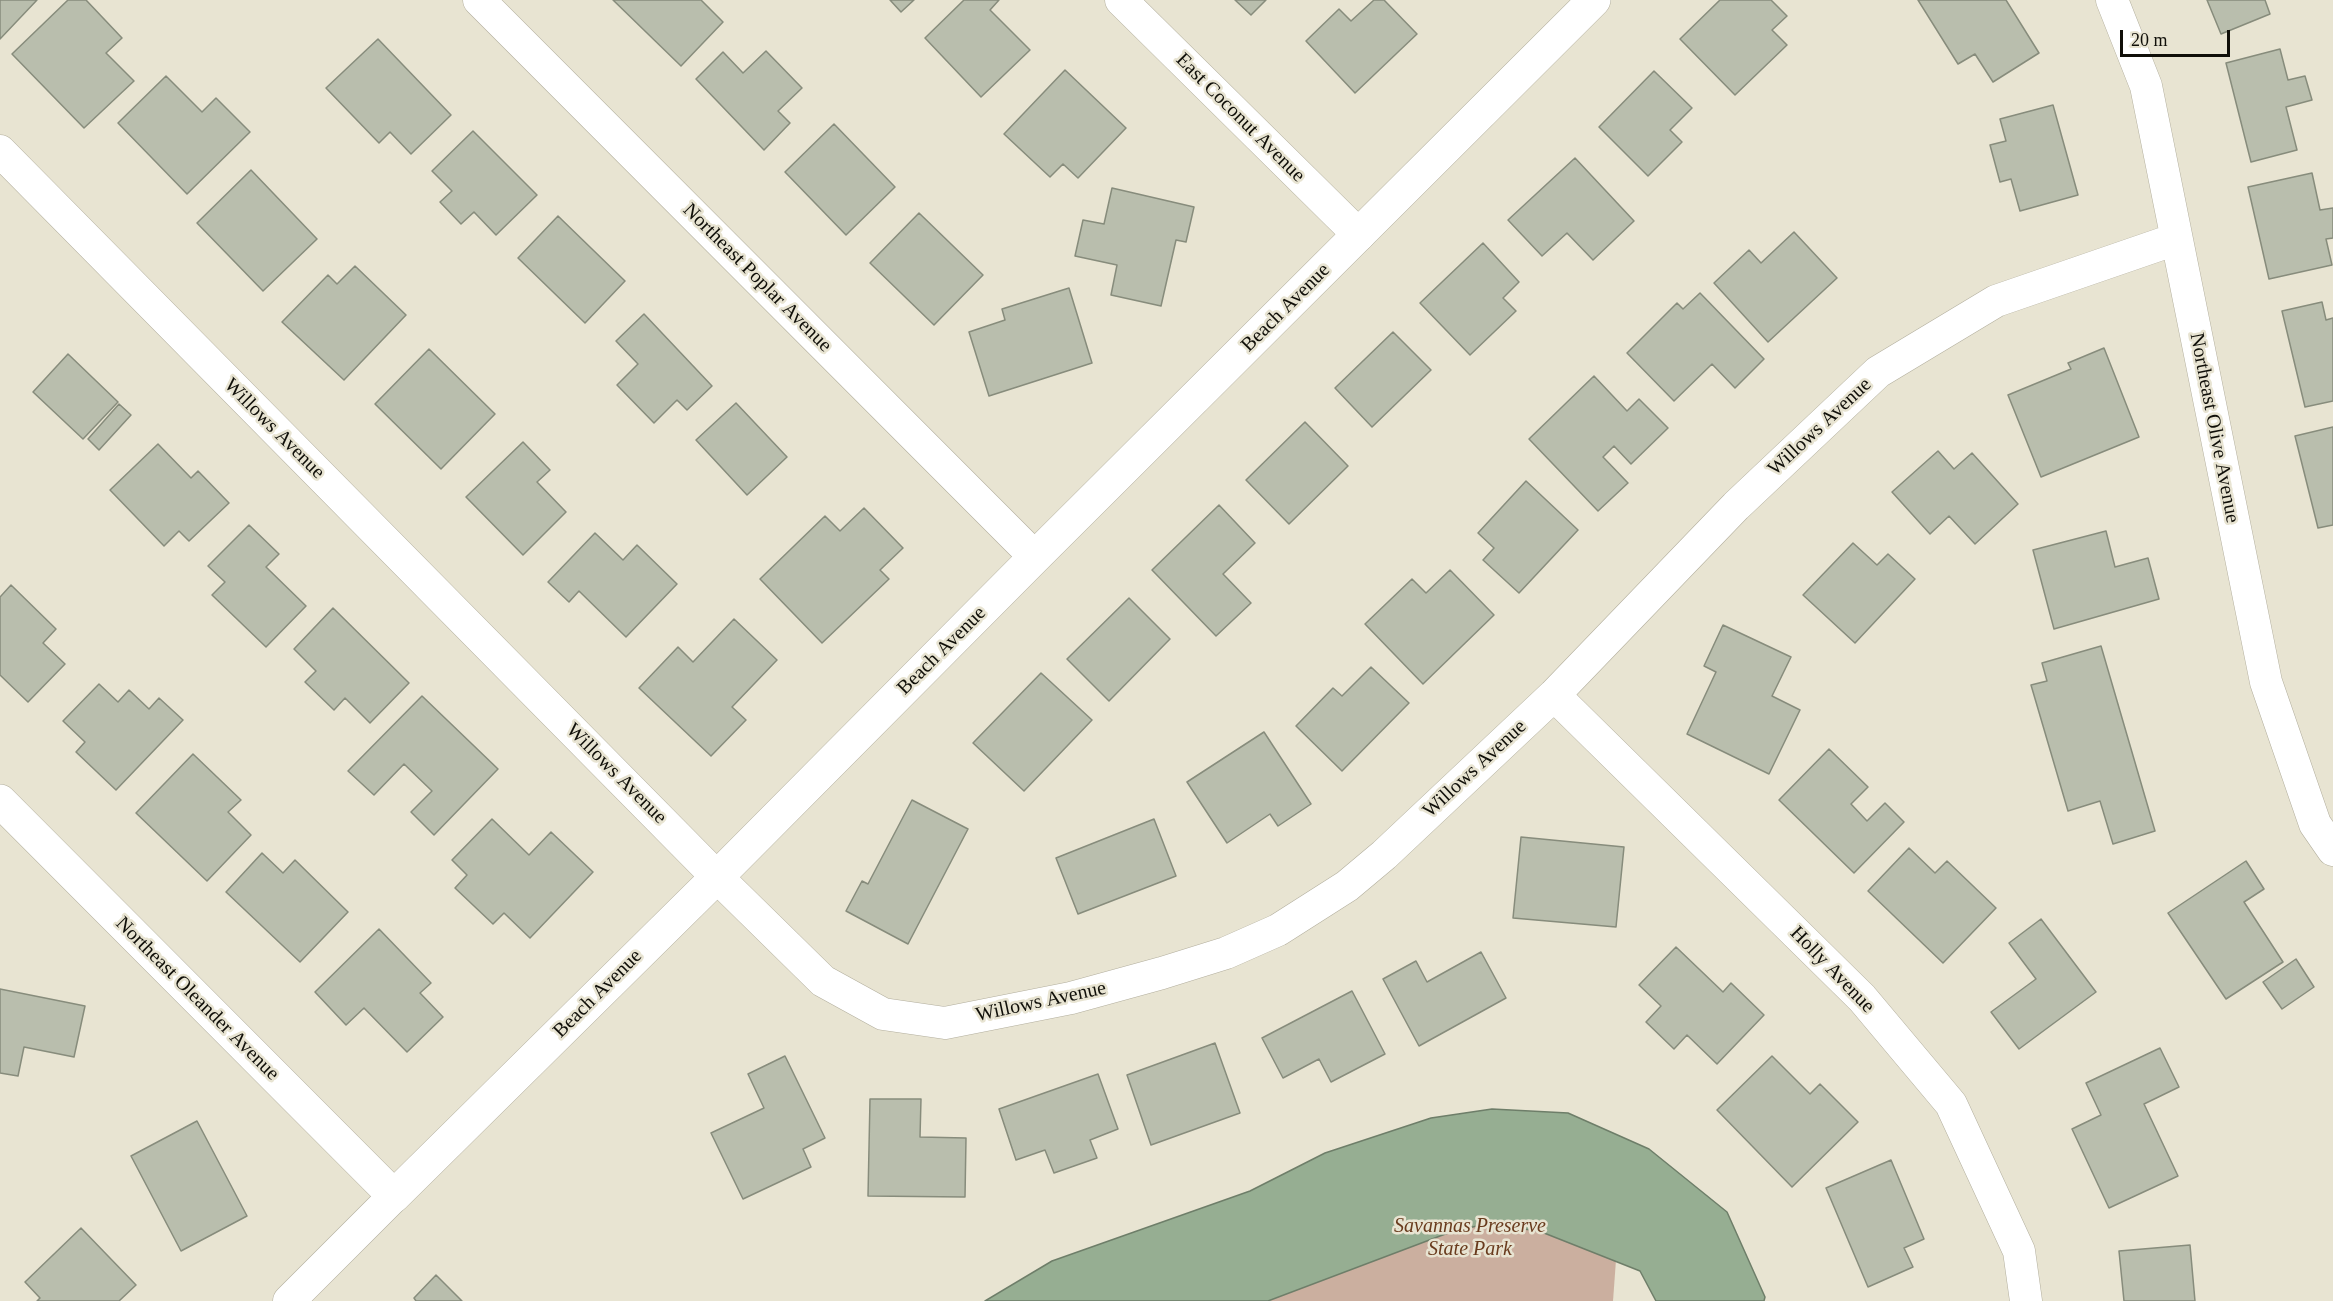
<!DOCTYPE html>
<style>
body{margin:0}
#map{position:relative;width:2333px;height:1301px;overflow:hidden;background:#e8e4d2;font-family:"Times New Roman",serif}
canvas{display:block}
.scale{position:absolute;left:2120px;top:30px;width:110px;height:27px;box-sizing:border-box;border:3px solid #100f09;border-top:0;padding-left:8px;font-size:18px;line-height:21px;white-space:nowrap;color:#100f09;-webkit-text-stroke:4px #e8e4d2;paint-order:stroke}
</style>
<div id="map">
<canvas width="2333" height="1301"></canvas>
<div class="scale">20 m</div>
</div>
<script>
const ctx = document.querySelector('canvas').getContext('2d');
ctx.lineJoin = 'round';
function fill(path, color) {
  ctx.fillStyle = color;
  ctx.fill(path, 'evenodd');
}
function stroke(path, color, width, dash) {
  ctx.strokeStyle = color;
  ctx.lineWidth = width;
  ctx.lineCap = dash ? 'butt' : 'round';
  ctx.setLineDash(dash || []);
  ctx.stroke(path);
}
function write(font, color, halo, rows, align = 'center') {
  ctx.font = font + ' "Times New Roman",serif';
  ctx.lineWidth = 5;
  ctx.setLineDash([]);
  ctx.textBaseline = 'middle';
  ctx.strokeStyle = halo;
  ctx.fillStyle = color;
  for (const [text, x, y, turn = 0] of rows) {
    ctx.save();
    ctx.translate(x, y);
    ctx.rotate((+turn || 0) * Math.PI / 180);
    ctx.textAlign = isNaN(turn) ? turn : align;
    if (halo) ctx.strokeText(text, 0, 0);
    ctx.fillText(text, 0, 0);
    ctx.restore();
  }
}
fill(new Path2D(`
 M 1230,1198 L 1620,1205 L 1613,1301 L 1035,1301 Z`), '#cbaf9f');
const water = new Path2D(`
 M 1492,1109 L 1568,1113 L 1649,1149 L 1727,1212 L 1765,1297 L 1764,1301 L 1656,1301 L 1640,1271 L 1539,1231 L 1485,1224 L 1448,1233 L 1268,1301 L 985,1301 L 1052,1261 L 1250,1191 L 1325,1153 L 1431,1118 Z`);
fill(water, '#96ae92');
stroke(water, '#6e7e69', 1.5);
const building = new Path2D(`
 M 0,0 L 37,0 L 0,39 Z
 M 68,0 L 86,0 L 122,38 L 106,53 L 134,81 L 84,128 L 12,54 Z
 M 613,0 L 701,0 L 723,22 L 681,66 Z
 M 890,0 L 914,0 L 901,12 Z
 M 964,0 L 999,0 L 990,10 L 1030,50 L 981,97 L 925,38 Z
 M 1235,0 L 1266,0 L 1251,15 Z
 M 1374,0 L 1384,0 L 1417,34 L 1355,93 L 1306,41 L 1339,9 L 1351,21 Z
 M 1720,0 L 1771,0 L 1787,16 L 1772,30 L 1787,45 L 1735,95 L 1680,39 Z
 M 1918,0 L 2006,0 L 2039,53 L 1993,82 L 1975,54 L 1958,64 Z
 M 2207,0 L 2265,0 L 2270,14 L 2221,34 Z
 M 378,39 L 451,115 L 411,154 L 390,132 L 379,143 L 326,88 Z
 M 2280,49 L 2288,80 L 2305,76 L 2312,100 L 2286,107 L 2297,150 L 2251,162 L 2226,63 Z
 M 766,51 L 802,88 L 778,111 L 790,123 L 764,150 L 696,79 L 723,52 L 743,73 Z
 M 1065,70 L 1126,128 L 1078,178 L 1063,164 L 1050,177 L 1004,134 Z
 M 1654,71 L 1692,108 L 1670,130 L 1682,142 L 1648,176 L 1599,127 Z
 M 166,76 L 202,112 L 216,98 L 250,132 L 187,194 L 118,123 Z
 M 2053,105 L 2078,195 L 2020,211 L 2011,179 L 2000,182 L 1990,145 L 2006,141 L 2000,119 Z
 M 834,124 L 895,187 L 846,235 L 785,172 Z
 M 473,131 L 537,195 L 496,235 L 474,212 L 461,224 L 440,202 L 452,191 L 432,171 Z
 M 1575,158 L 1634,221 L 1593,260 L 1567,233 L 1542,256 L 1508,220 Z
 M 251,170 L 317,239 L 263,291 L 197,223 Z
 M 2312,173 L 2320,210 L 2333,208 L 2333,238 L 2326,239 L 2332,265 L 2269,279 L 2248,187 Z
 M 1112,188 L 1194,207 L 1186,242 L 1176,240 L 1161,306 L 1111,295 L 1117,265 L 1075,256 L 1083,220 L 1104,224 Z
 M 919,213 L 983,275 L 934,325 L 870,263 Z
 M 558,216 L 625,281 L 585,323 L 518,258 Z
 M 1794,232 L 1837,278 L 1768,342 L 1714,283 L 1749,250 L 1761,263 Z
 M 1483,243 L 1519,282 L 1503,298 L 1516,311 L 1470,355 L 1420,303 Z
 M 355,266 L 406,315 L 344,380 L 282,322 L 328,275 L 337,284 Z
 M 1069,288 L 1092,363 L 989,396 L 969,332 L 1005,320 L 1002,309 Z
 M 1700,293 L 1764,359 L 1735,388 L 1712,364 L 1674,401 L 1627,353 L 1677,303 L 1683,309 Z
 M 2322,302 L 2326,320 L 2333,318 L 2333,401 L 2305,407 L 2282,311 Z
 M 644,314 L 712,386 L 687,410 L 677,400 L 654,423 L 617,385 L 638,364 L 616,341 Z
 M 1393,332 L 1431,370 L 1372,427 L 1335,388 Z
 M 2104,348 L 2139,437 L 2041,477 L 2008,395 L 2071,369 L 2068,363 Z
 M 429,349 L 495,414 L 441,469 L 375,404 Z
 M 68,354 L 118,402 L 83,439 L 33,392 Z
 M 1594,376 L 1627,411 L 1639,399 L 1668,428 L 1631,464 L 1614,446 L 1603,457 L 1628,483 L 1598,511 L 1529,439 Z
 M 736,403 L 787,457 L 747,495 L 696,440 Z
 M 119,404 L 131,415 L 99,450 L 88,439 Z
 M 1305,422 L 1348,466 L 1289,524 L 1246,480 Z
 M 2333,427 L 2333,525 L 2318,528 L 2295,436 Z
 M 523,442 L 550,470 L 537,482 L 566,512 L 523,555 L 466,497 Z
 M 158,444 L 191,478 L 198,471 L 229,503 L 189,541 L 179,531 L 164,546 L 110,490 Z
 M 1938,451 L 1954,469 L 1972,453 L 2018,504 L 1975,544 L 1949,516 L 1930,534 L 1892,492 Z
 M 1526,481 L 1578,530 L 1519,593 L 1483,560 L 1494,548 L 1478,533 Z
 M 1219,505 L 1255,543 L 1223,574 L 1251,603 L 1216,636 L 1152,570 Z
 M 864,508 L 903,548 L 880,570 L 889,579 L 822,643 L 760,579 L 825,516 L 840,531 Z
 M 249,525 L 279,554 L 266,567 L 306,606 L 266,647 L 212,595 L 225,582 L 208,566 Z
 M 2106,531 L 2115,567 L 2148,558 L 2159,599 L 2054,629 L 2033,550 Z
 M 595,533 L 623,560 L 637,545 L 677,584 L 626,637 L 579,591 L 569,602 L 548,582 Z
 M 1853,543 L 1877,565 L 1888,554 L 1915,579 L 1855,643 L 1803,595 Z
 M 1450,570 L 1494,615 L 1423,684 L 1365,624 L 1412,579 L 1426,593 Z
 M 11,585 L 56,629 L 43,643 L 65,664 L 28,702 L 0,675 L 0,597 Z
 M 1129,598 L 1170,639 L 1109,701 L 1067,659 Z
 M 333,608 L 409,683 L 370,723 L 345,698 L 334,710 L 305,682 L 316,671 L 294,649 Z
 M 734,619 L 777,660 L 732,707 L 746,720 L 711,756 L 639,688 L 678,647 L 693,662 Z
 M 1723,625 L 1791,657 L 1772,696 L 1800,710 L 1769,774 L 1687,734 L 1716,672 L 1704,666 Z
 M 2101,646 L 2155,831 L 2113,844 L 2100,801 L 2068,811 L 2031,685 L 2047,681 L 2042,663 Z
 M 1371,667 L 1409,703 L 1342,771 L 1296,726 L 1333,688 L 1342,696 Z
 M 1041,673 L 1092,720 L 1024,791 L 973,743 Z
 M 99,684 L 118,702 L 129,690 L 149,709 L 159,698 L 183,720 L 116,790 L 76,752 L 85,742 L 63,721 Z
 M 422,696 L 498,769 L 434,835 L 411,812 L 432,791 L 404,764 L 374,795 L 348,771 Z
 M 1264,732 L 1311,804 L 1278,826 L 1270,814 L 1227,843 L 1187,782 Z
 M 1829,749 L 1868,787 L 1851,804 L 1867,821 L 1885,803 L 1904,822 L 1854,873 L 1779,800 Z
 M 193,754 L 241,800 L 228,812 L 251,835 L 207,881 L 136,813 Z
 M 912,800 L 968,829 L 908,944 L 846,911 L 862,881 L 868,884 Z
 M 492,819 L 529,855 L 551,832 L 593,872 L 530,938 L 504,913 L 493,924 L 455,888 L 467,875 L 452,860 Z
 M 1154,819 L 1176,876 L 1078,914 L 1056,858 Z
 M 1521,837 L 1624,847 L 1616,927 L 1513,918 Z
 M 1909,848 L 1935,873 L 1947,861 L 1996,908 L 1943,963 L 1868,891 Z
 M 262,853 L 283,873 L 295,860 L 348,912 L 300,962 L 226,892 Z
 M 2246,861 L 2264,889 L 2244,902 L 2283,962 L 2226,999 L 2168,913 Z
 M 2041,919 L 2096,992 L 2019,1049 L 1991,1012 L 2036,979 L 2009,943 Z
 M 379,929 L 431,983 L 420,993 L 443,1017 L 407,1052 L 364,1008 L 346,1025 L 315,992 Z
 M 1676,947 L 1723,992 L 1731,983 L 1764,1015 L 1717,1064 L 1687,1035 L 1674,1049 L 1646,1022 L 1661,1006 L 1639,985 Z
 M 1481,952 L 1506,998 L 1419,1046 L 1383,979 L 1416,961 L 1427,982 Z
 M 2296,959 L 2314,987 L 2282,1009 L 2263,982 Z
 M 0,989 L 85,1006 L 74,1057 L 24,1047 L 18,1076 L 0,1073 Z
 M 1352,991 L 1385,1054 L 1331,1082 L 1319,1059 L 1283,1078 L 1262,1038 Z
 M 1215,1043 L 1240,1113 L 1151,1145 L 1127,1075 Z
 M 2160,1048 L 2179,1087 L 2144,1104 L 2178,1176 L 2109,1208 L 2072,1129 L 2101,1115 L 2086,1083 Z
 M 785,1056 L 825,1138 L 803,1149 L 811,1167 L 743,1199 L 711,1133 L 764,1108 L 748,1074 Z
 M 1772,1056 L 1810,1094 L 1820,1084 L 1858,1122 L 1792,1187 L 1717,1110 Z
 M 1098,1074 L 1118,1129 L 1090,1140 L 1097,1158 L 1054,1173 L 1045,1150 L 1016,1160 L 999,1109 Z
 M 870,1099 L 921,1099 L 920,1137 L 966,1138 L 965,1197 L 868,1196 Z
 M 197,1121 L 247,1216 L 181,1251 L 131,1156 Z
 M 1891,1160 L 1924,1239 L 1904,1248 L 1913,1267 L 1868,1287 L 1826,1188 Z
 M 81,1228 L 136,1285 L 119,1301 L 37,1301 L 40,1298 L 25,1282 Z
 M 2190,1245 L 2195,1301 L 2124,1301 L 2119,1251 Z
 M 436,1275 L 462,1301 L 416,1301 L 414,1298 Z`);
fill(building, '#b9bead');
stroke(building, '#878c7c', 1.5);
const minor = new Path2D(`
 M 479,0 L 1035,557
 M 1121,0 L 1359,235
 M 2112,0 L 2146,86 L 2266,682 L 2315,824 L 2333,850
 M 0,151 L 717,877 L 823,981 L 883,1014 L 945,1023 L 1071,998 L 1162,973 L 1226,953 L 1278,930 L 1347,886 L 1384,855 L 1554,695 L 1736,506 L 1878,372 L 1996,301 L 2176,239
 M 1554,695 L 1862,998 L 1951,1104 L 2019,1251 L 2026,1301
 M 289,1301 L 394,1196`);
const tertiary = new Path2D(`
 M 0,801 L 394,1196 L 717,877 L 1035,557 L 1594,0`);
stroke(minor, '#b2ae9d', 33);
stroke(tertiary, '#b2ae9d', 34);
stroke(minor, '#fff', 32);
stroke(tertiary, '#fff', 33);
write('20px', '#100f09', '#e8e4d2', [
 ["East Coconut Avenue",1240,118,45],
 ["Northeast Poplar Avenue",757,278,45],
 ["Beach Avenue",1286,308,-45],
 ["Willows Avenue",1820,427,-43],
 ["Northeast Olive Avenue",2214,428,79],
 ["Willows Avenue",274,429,45],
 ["Beach Avenue",942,651,-45],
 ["Willows Avenue",1475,769,-43],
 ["Willows Avenue",616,774,45],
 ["Holly Avenue",1832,970,46],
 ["Beach Avenue",598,994,-45],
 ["Northeast Oleander Avenue",197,999,45],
 ["Willows Avenue",1041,1002,-12]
]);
write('italic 20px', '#693b1d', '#e8e4d2', [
 ["Savannas Preserve",1470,1227],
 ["State Park",1470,1250]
]);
</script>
